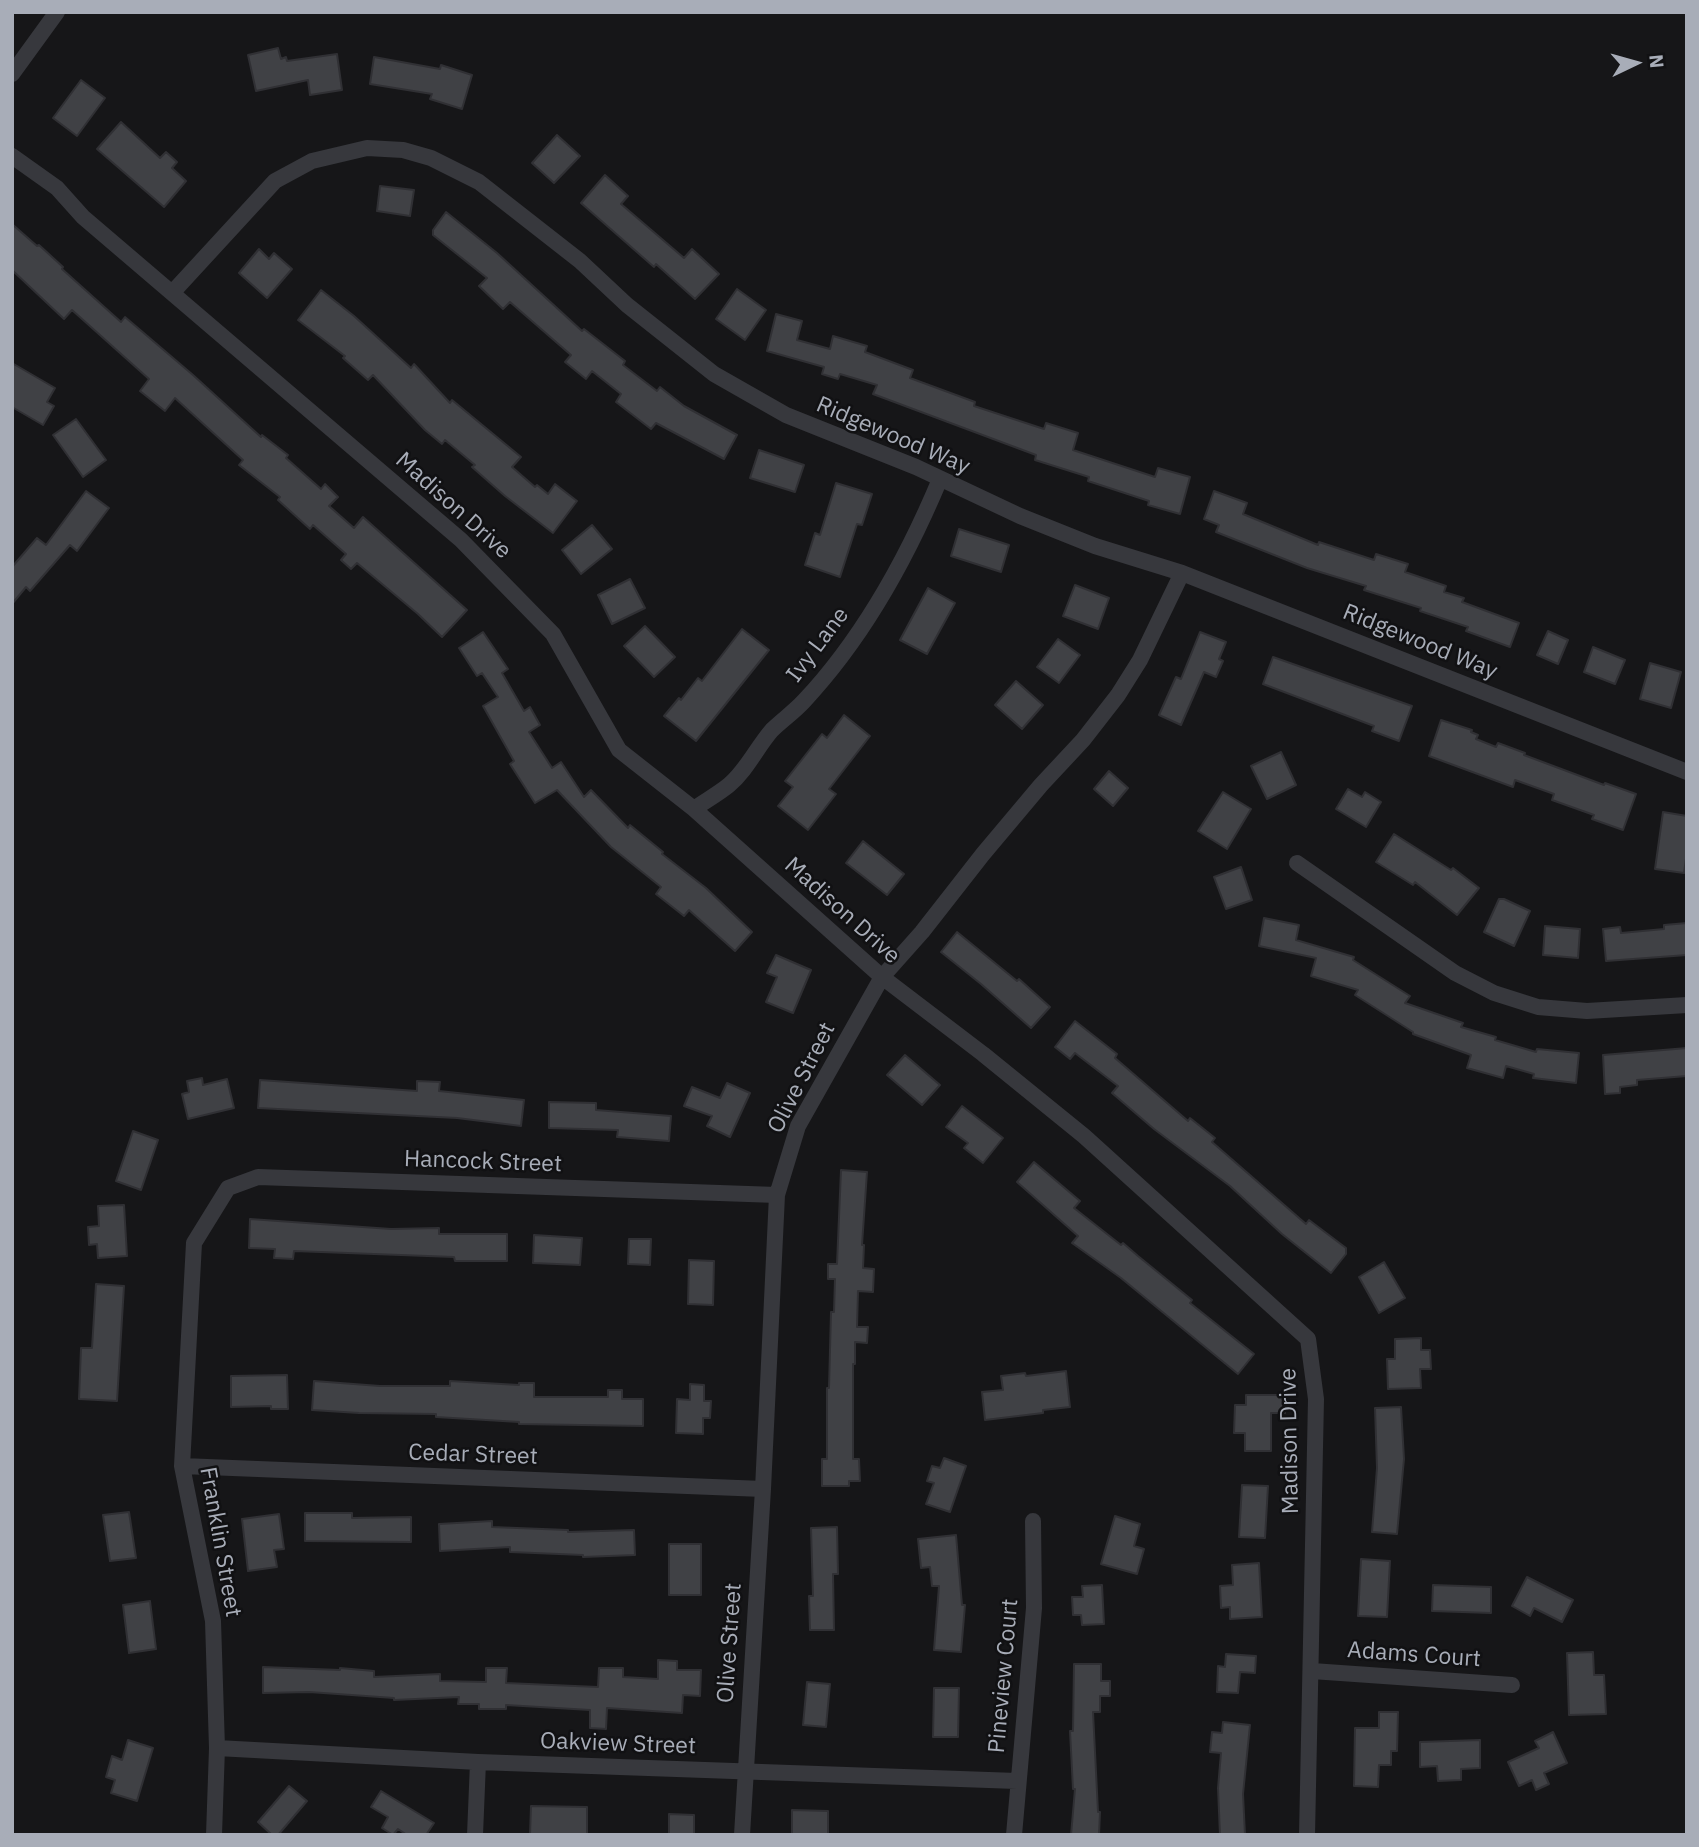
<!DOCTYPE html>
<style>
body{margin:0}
#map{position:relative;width:1699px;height:1847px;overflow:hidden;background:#161618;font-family:"IBM Plex Sans",sans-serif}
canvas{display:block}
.frame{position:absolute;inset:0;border:14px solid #a8adb8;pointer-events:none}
.north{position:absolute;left:1601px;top:28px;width:70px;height:70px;-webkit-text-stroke:5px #111113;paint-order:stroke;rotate:85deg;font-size:19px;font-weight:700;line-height:28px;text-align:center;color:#a8adb8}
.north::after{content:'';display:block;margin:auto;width:24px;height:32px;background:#a8adb8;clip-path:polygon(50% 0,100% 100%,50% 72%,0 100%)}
</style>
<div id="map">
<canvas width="1699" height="1847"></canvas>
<div class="frame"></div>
<div class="north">N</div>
</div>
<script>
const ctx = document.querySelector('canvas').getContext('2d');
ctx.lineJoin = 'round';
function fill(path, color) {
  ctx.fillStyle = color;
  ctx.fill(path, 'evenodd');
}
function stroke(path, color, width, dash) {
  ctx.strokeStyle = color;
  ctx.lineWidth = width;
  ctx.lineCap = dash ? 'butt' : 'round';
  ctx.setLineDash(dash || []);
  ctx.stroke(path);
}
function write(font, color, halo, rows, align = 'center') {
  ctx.font = font + ' "IBM Plex Sans",sans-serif';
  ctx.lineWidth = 5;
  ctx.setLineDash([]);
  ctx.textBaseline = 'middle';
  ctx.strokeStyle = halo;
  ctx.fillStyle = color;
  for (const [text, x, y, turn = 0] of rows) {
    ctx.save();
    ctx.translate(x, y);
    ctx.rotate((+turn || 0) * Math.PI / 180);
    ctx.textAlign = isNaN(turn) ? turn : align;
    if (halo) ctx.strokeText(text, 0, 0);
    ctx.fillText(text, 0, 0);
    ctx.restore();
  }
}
const building = new Path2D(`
 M 278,48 L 281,59 L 286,57 L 287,61 L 337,54 L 342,90 L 310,95 L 308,80 L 256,91 L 248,55 Z
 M 374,57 L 440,69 L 441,65 L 472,75 L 462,109 L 430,99 L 432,94 L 370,84 Z
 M 81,80 L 105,98 L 77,136 L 53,118 Z
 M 121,122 L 160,158 L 166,152 L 177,162 L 172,168 L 186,181 L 164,207 L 97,149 Z
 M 557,135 L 580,156 L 554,183 L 532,163 Z
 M 605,175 L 628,196 L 621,204 L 684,258 L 692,249 L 719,274 L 695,299 L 656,264 L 654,267 L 581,203 Z
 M 380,186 L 414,190 L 410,216 L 377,211 Z
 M 446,212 L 497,253 L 582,331 L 584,329 L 625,361 L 623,365 L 657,391 L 660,387 L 684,406 L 737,435 L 724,459 L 656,423 L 651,429 L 616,402 L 621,394 L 592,371 L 586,379 L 565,362 L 571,355 L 510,302 L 503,309 L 479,286 L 487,278 L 433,235 L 433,230 Z
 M 12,224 L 37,246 L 39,245 L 63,267 L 62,269 L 121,322 L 125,317 L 193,375 L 261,437 L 262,435 L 288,455 L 286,458 L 321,489 L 325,484 L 338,497 L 329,506 L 354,528 L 363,517 L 467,610 L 442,637 L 418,614 L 357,563 L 351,569 L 341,560 L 346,554 L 313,525 L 310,529 L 278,500 L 280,497 L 239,465 L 243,460 L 175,398 L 165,411 L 140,391 L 149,379 L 72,310 L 64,319 L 12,270 Z
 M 259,249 L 269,259 L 274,253 L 292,269 L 267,298 L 239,273 Z
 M 737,289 L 766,310 L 745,340 L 716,319 Z
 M 321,290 L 354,316 L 411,368 L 414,364 L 450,403 L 452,400 L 521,457 L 512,467 L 535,487 L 537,485 L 548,494 L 555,484 L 577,501 L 553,533 L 505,496 L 472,467 L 475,465 L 445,440 L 442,444 L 425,430 L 373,375 L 368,380 L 343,358 L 345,356 L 298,320 Z
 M 776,314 L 802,321 L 797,340 L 830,349 L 833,336 L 867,346 L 865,352 L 913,370 L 910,378 L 975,402 L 974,406 L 1044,429 L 1046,423 L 1078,433 L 1073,450 L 1155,477 L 1158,468 L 1190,477 L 1180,514 L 1148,505 L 1149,501 L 1088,481 L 1089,477 L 1035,460 L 1036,455 L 873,394 L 877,385 L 840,374 L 838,379 L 822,374 L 824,367 L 767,351 Z
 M 12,363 L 55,388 L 47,402 L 54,406 L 43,425 L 12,407 Z
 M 76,419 L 106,460 L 83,477 L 53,435 Z
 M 759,450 L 804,465 L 795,492 L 750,478 Z
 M 836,483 L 872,494 L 862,525 L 857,524 L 840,577 L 805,565 L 815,533 L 820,535 Z
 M 86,491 L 109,508 L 77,551 L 70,545 L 30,591 L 26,587 L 12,604 L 12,567 L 37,538 L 46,545 Z
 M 1214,491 L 1247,503 L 1243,514 L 1318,545 L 1319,542 L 1374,560 L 1376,554 L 1408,564 L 1405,572 L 1446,586 L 1444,592 L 1464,598 L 1462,602 L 1519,623 L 1510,647 L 1466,631 L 1468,627 L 1420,611 L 1421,608 L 1364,590 L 1366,586 L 1307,568 L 1216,532 L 1219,525 L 1204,519 Z
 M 592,525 L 612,549 L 581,574 L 562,550 Z
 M 959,529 L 1009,545 L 1001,572 L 951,556 Z
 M 630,579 L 645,608 L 612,624 L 598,595 Z
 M 1075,585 L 1109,598 L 1098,629 L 1063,616 Z
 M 928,588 L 955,603 L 927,654 L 900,640 Z
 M 645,626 L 675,657 L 654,677 L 624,646 Z
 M 742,629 L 769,650 L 696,741 L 664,716 L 679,698 L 681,700 L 698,678 L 702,681 Z
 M 1548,631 L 1568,640 L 1558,664 L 1537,655 Z
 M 483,632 L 508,669 L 502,673 L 524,711 L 530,707 L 540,725 L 529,732 L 552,768 L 561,762 L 584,797 L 591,790 L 628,828 L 630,825 L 663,852 L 662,854 L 706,888 L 752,932 L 735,951 L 689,910 L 684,916 L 656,894 L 661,887 L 611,847 L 557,790 L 535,803 L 510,764 L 514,761 L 483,706 L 498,697 L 482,673 L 477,676 L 459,648 Z
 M 1200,632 L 1226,642 L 1219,659 L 1223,661 L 1216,677 L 1204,672 L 1181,725 L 1159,715 L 1176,677 L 1181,679 Z
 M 1058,639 L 1080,655 L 1059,683 L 1037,667 Z
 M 1593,647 L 1625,660 L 1615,684 L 1584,672 Z
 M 1273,657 L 1412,706 L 1399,741 L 1372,731 L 1374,726 L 1263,684 Z
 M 1650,663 L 1681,672 L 1671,708 L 1640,699 Z
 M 1016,681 L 1043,705 L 1022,729 L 995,705 Z
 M 844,715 L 870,736 L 829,789 L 836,794 L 808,830 L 778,806 L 793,787 L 785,781 L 822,734 L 827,738 Z
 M 1441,720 L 1472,730 L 1471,732 L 1478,735 L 1476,739 L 1496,747 L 1498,743 L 1525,753 L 1524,755 L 1604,785 L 1605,783 L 1636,794 L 1623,830 L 1592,819 L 1594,815 L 1552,800 L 1554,794 L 1515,780 L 1513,787 L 1429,756 Z
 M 1281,752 L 1296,785 L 1267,799 L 1251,766 Z
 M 1109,771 L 1128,788 L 1113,806 L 1094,789 Z
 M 1348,789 L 1362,797 L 1365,792 L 1381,802 L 1366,827 L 1336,809 Z
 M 1223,792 L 1251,809 L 1227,849 L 1198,831 Z
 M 1663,812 L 1687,816 L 1687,852 L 1684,873 L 1655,869 Z
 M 1394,834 L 1451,870 L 1453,868 L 1479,888 L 1457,915 L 1415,882 L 1413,885 L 1376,862 Z
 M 863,841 L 904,874 L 887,895 L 846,863 Z
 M 1241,867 L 1252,900 L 1226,909 L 1214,877 Z
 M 1499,899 L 1504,899 L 1530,911 L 1514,946 L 1484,932 Z
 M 1264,918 L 1299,925 L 1296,940 L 1354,957 L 1353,960 L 1410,996 L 1405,1003 L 1463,1023 L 1461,1027 L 1496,1037 L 1495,1040 L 1536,1052 L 1537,1049 L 1579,1053 L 1576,1083 L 1533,1078 L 1534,1074 L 1506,1066 L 1503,1078 L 1467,1068 L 1471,1055 L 1413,1034 L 1413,1032 L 1355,995 L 1358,990 L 1311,976 L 1316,958 L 1259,946 Z
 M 1687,923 L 1687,955 L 1606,961 L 1603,929 L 1620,927 L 1621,933 L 1664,929 L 1664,925 Z
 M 1545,926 L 1580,929 L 1578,958 L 1543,955 Z
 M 957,932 L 1017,981 L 1019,979 L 1050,1007 L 1031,1028 L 981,984 L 941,952 Z
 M 776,955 L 811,970 L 793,1013 L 766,1002 L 777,977 L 767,973 Z
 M 1075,1021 L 1117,1054 L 1115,1058 L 1188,1121 L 1190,1118 L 1215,1138 L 1212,1142 L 1306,1224 L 1309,1220 L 1346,1248 L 1346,1254 L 1331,1273 L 1282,1234 L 1230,1186 L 1154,1129 L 1112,1093 L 1118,1086 L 1075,1053 L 1070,1059 L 1055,1047 Z
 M 1687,1048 L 1687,1076 L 1637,1080 L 1637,1085 L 1620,1087 L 1620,1093 L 1605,1094 L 1603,1055 Z
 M 905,1055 L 940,1085 L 922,1105 L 887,1075 Z
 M 202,1078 L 203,1085 L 227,1079 L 234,1108 L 188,1119 L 182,1094 L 189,1092 L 187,1081 Z
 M 260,1080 L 417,1091 L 417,1081 L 440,1082 L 439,1091 L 524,1100 L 521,1126 L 457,1118 L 258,1108 Z
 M 727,1083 L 750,1093 L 730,1137 L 707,1126 L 712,1116 L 684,1106 L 692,1087 L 720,1098 Z
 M 549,1102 L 596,1103 L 596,1110 L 671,1116 L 669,1141 L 617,1137 L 618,1130 L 549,1128 Z
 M 962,1106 L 1003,1138 L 983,1163 L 964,1148 L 968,1143 L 946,1127 Z
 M 133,1131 L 158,1140 L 141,1190 L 116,1181 Z
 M 1034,1162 L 1080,1201 L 1074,1208 L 1121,1245 L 1123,1243 L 1138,1256 L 1192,1300 L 1190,1303 L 1254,1354 L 1238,1374 L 1121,1278 L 1072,1243 L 1078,1236 L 1017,1182 Z
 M 841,1170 L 867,1172 L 862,1245 L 864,1245 L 863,1268 L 874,1269 L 873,1292 L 858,1291 L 857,1327 L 868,1327 L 867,1343 L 855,1342 L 855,1364 L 853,1364 L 853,1459 L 859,1459 L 860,1481 L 849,1481 L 849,1486 L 822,1486 L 822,1459 L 827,1459 L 827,1388 L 829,1388 L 831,1312 L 834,1312 L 835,1279 L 828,1279 L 828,1264 L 837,1264 Z
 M 124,1205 L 127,1256 L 98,1258 L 97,1244 L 89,1245 L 88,1227 L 99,1226 L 98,1206 Z
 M 250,1219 L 391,1229 L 439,1228 L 439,1234 L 507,1234 L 507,1261 L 455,1261 L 454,1257 L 294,1251 L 293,1259 L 274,1258 L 275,1249 L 249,1248 Z
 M 534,1235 L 582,1238 L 580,1265 L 533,1263 Z
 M 629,1239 L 651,1239 L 650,1265 L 628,1264 Z
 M 689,1260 L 714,1261 L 713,1305 L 688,1304 Z
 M 1384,1262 L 1405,1298 L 1379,1313 L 1359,1277 Z
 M 96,1284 L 124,1286 L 117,1401 L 79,1399 L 81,1348 L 92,1348 Z
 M 1421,1338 L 1421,1350 L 1430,1350 L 1431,1369 L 1420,1369 L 1421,1388 L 1388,1389 L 1387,1359 L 1395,1359 L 1395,1339 Z
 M 1066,1371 L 1070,1407 L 1043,1410 L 1043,1413 L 985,1420 L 982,1392 L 1003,1390 L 1001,1376 L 1025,1373 L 1026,1376 Z
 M 287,1375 L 288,1409 L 271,1409 L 271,1406 L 231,1407 L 231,1376 Z
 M 314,1381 L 380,1386 L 450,1386 L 450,1381 L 519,1385 L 519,1383 L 534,1383 L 534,1397 L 608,1397 L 608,1390 L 622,1390 L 622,1399 L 643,1399 L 643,1426 L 519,1424 L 519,1422 L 436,1417 L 436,1414 L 359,1413 L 312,1410 Z
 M 690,1384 L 704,1385 L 704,1401 L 711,1401 L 710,1418 L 703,1418 L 703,1434 L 676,1433 L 677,1399 L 690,1400 Z
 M 1246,1395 L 1285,1395 L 1285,1413 L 1271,1413 L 1271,1451 L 1245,1451 L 1245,1433 L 1234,1433 L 1235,1405 L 1246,1405 Z
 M 1401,1407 L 1404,1459 L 1397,1534 L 1372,1532 L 1377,1468 L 1375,1408 Z
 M 944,1458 L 966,1466 L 950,1512 L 926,1504 L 934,1483 L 927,1481 L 932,1466 L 940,1468 Z
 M 1242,1485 L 1268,1486 L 1265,1538 L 1239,1537 Z
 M 129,1512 L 136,1558 L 110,1561 L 103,1515 Z
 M 305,1513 L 352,1513 L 352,1518 L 411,1517 L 411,1542 L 305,1541 Z
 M 279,1514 L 284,1549 L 274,1550 L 277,1567 L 248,1571 L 242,1519 Z
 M 1115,1516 L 1140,1524 L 1134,1546 L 1144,1549 L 1137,1574 L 1101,1564 Z
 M 492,1521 L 492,1527 L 568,1530 L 568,1532 L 634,1530 L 635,1555 L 583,1557 L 583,1555 L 510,1552 L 510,1547 L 440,1551 L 439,1524 Z
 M 837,1527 L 838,1574 L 833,1574 L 834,1630 L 810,1630 L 809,1596 L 813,1596 L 811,1528 Z
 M 956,1535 L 962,1605 L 965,1605 L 961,1652 L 934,1650 L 939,1586 L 932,1586 L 930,1567 L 921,1568 L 918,1539 Z
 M 669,1544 L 701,1544 L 701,1595 L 669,1595 Z
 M 1361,1559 L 1390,1561 L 1387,1617 L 1358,1616 Z
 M 1259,1563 L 1262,1617 L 1230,1619 L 1230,1607 L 1221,1608 L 1220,1586 L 1233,1585 L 1232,1565 Z
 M 1527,1577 L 1573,1600 L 1562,1622 L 1534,1608 L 1530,1616 L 1512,1606 Z
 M 1102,1585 L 1104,1624 L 1082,1625 L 1081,1615 L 1073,1615 L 1072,1597 L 1083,1597 L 1082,1586 Z
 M 1433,1585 L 1491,1587 L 1491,1613 L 1432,1611 Z
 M 150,1601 L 156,1649 L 129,1653 L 123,1605 Z
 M 1593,1652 L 1594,1675 L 1604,1675 L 1606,1714 L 1569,1715 L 1567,1653 Z
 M 1226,1654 L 1256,1656 L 1255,1673 L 1240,1672 L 1238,1693 L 1217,1692 L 1218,1666 L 1225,1667 Z
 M 658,1660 L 677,1661 L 677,1670 L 701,1670 L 700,1696 L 683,1695 L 682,1713 L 607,1708 L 606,1729 L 590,1728 L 590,1710 L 506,1705 L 506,1709 L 479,1709 L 479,1704 L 458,1704 L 459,1697 L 394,1700 L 394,1698 L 309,1692 L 263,1693 L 263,1667 L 340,1670 L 340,1668 L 374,1671 L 374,1677 L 440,1674 L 440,1681 L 486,1682 L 486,1668 L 507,1668 L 506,1683 L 598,1687 L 599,1668 L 623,1668 L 623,1677 L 658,1679 Z
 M 1074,1664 L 1101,1664 L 1101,1681 L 1110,1681 L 1110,1696 L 1100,1696 L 1100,1712 L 1093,1712 L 1098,1812 L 1100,1812 L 1099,1835 L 1071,1835 L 1075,1789 L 1073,1789 L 1070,1731 L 1073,1731 Z
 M 807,1682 L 830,1684 L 826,1727 L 803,1725 Z
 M 934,1688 L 959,1688 L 958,1737 L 933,1737 Z
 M 1379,1712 L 1398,1712 L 1397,1751 L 1391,1751 L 1391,1765 L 1379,1765 L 1378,1787 L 1354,1786 L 1355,1728 L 1379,1728 Z
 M 1223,1722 L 1250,1725 L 1243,1794 L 1245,1835 L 1220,1835 L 1218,1788 L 1221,1753 L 1210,1752 L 1212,1732 L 1222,1733 Z
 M 1553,1732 L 1567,1763 L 1544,1773 L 1549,1784 L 1536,1790 L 1532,1780 L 1519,1786 L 1508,1762 L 1539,1748 L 1535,1741 Z
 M 128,1740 L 153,1748 L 137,1801 L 111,1793 L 115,1780 L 106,1777 L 112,1756 L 122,1760 Z
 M 1480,1740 L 1480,1768 L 1461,1769 L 1461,1780 L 1438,1781 L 1437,1766 L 1420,1767 L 1420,1742 Z
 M 289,1786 L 307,1801 L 278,1835 L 272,1835 L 258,1822 Z
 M 381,1791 L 434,1823 L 426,1835 L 407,1835 L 398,1829 L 393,1835 L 382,1828 L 388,1817 L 371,1807 Z
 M 531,1806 L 587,1807 L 587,1835 L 530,1835 Z
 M 792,1810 L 828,1811 L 828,1835 L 792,1835 Z
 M 669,1814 L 694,1815 L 694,1835 L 669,1835 Z`);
fill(building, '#404145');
stroke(building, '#303034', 2);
stroke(new Path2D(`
 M 12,74 L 57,12
 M 12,156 L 57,188 L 83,217 L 461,540 L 553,634 L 619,750 L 694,809 L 882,977 L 983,1054 L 1084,1136 L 1308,1339 L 1316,1399 L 1307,1835
 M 172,293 L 275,181 L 312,161 L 367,148 L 403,150 L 431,158 L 479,182 L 580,261 L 627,305 L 714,374 L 786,415 L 916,467 L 1020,516 L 1095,546 L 1182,573 L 1687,772
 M 694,809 C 705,801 718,794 729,785 C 747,770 757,747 772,730 C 782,720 794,712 804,701 C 863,638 907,558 940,479
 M 1297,863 L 1455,973 L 1494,993 L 1538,1007 L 1587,1011 L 1687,1005
 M 182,1466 L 763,1489
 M 1312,1671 L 1512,1685
 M 217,1748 L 478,1762 L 1017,1781
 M 214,1835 L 217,1748 L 213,1621 L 182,1466 L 194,1243 L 228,1188 L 258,1177 L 777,1195
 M 475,1835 L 478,1762
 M 742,1835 L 763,1489 L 777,1195 L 798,1126 L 882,977 L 922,932 L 983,854 L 1041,785 L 1083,740 L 1118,695 L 1140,660 L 1182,573
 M 1014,1835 L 1034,1608 L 1033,1521`), '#37383d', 16);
write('23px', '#a8adb8', '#111113', [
 ["Ridgewood Way",893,436,23],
 ["Madison Drive",453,506,42],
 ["Ridgewood Way",1420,642,22],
 ["Ivy Lane",818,645,-53],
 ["Madison Drive",842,911,42],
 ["Olive Street",802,1078,-63],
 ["Hancock Street",483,1162,2],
 ["Madison Drive",1290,1441,-91],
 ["Cedar Street",473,1455,2],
 ["Franklin Street",220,1542,80],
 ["Olive Street",730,1643,-86],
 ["Adams Court",1414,1655,4],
 ["Pineview Court",1004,1676,-85],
 ["Oakview Street",618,1744,2]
]);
</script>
